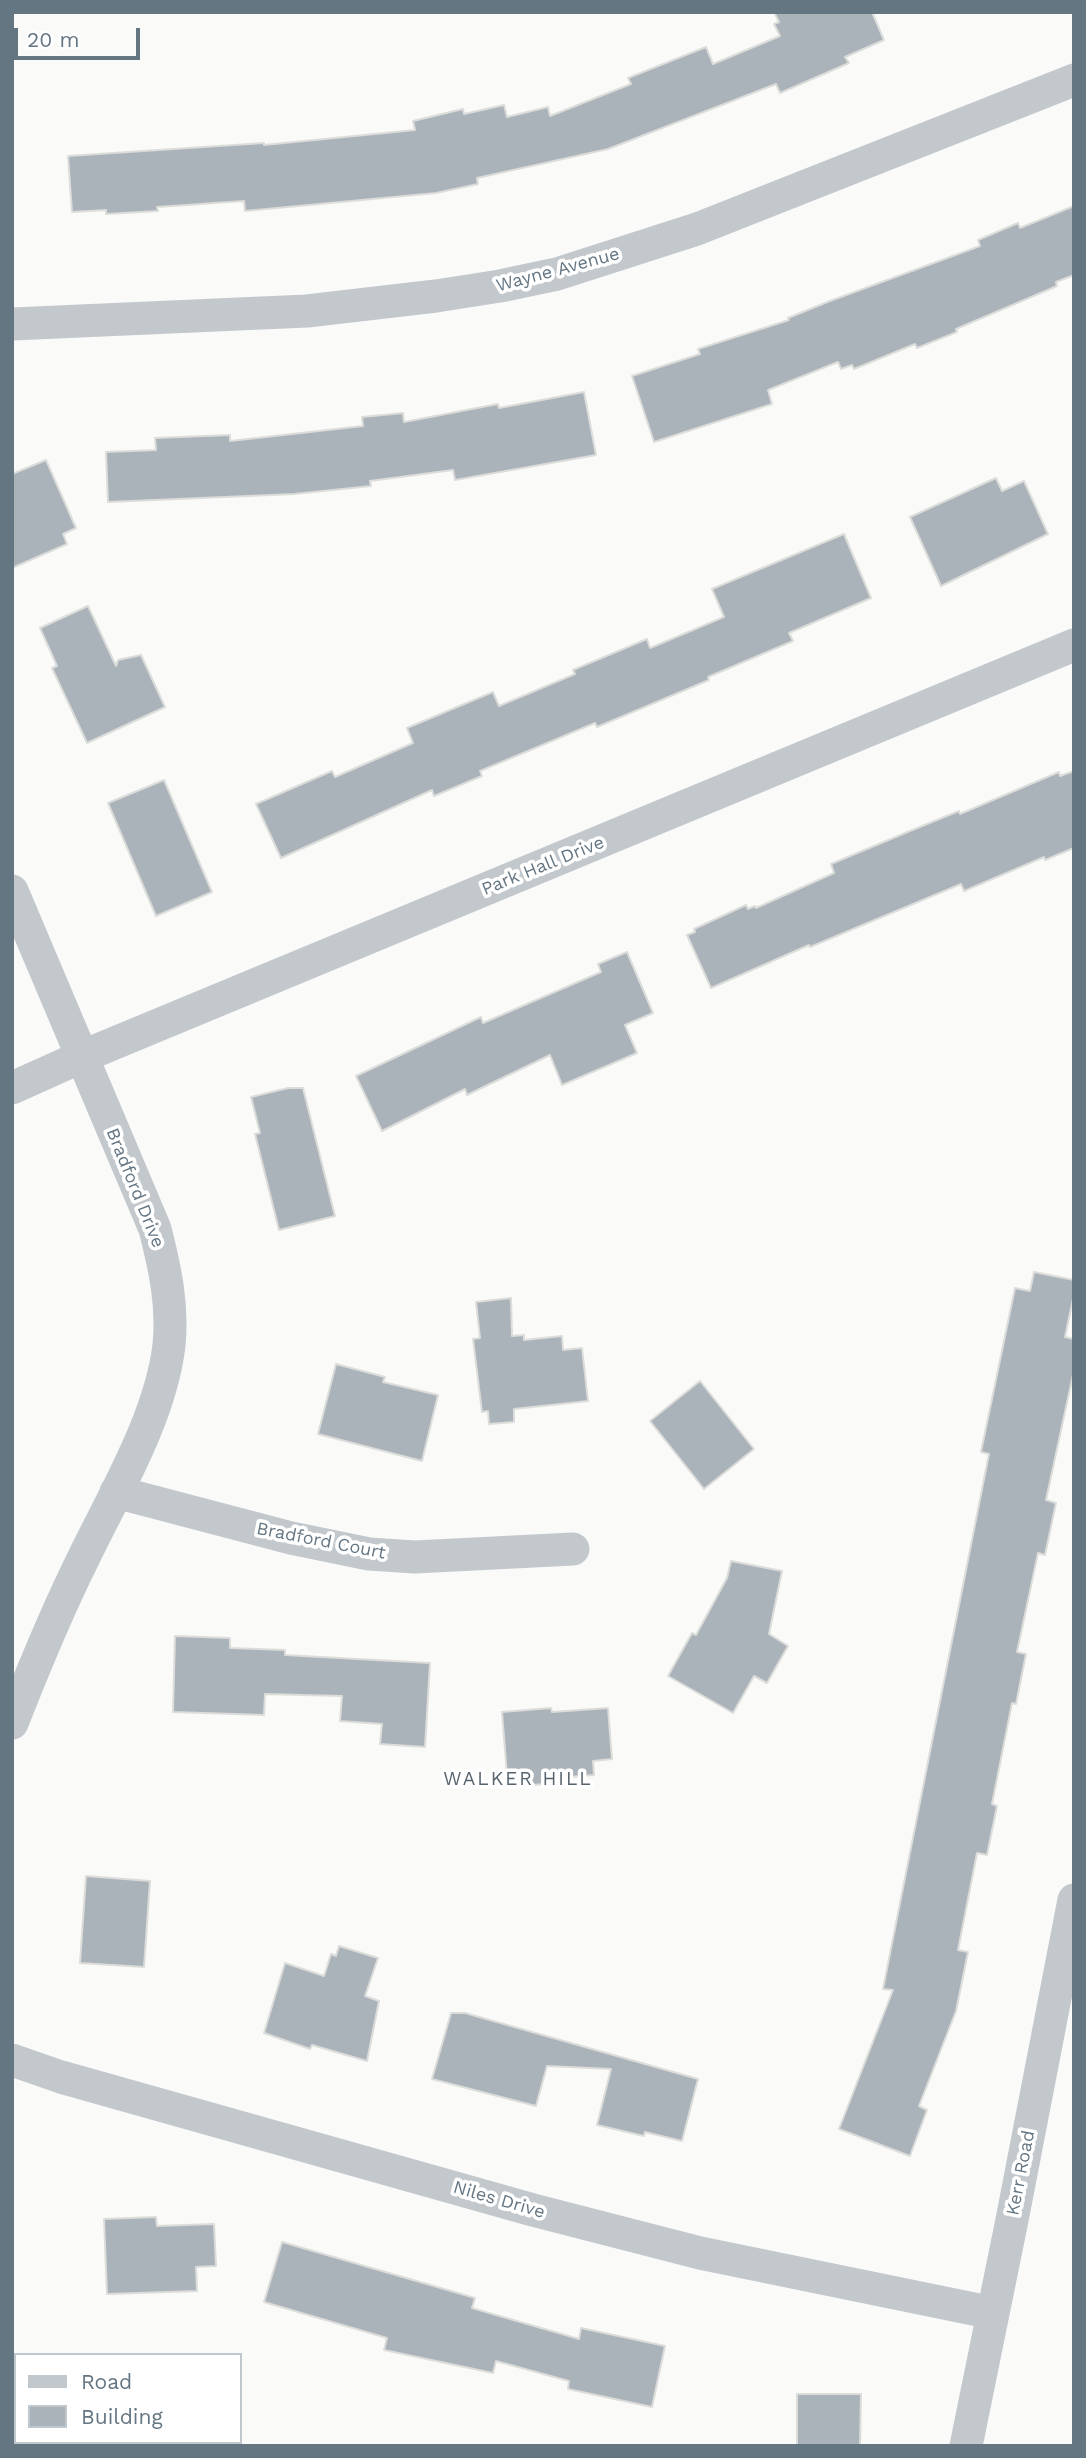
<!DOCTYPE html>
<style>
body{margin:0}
#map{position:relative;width:1086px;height:2458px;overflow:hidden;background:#fafaf8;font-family:"Work Sans",sans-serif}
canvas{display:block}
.frame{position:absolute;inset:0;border:14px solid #657683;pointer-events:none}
.legend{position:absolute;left:14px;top:2353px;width:228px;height:91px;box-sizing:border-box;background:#fff;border:2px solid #c1c8cd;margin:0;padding:9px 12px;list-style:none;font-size:21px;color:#657683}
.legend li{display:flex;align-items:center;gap:14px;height:35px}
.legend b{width:35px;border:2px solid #c1c8cd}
.scale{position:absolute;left:14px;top:28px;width:126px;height:32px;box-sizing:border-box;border:4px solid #657683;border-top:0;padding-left:9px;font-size:21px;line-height:24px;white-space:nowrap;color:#657683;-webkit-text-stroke:5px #fff;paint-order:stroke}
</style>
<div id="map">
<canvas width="1086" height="2458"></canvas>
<div class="frame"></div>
<ul class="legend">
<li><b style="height:9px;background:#c3c8cc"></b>Road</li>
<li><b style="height:19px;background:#aab3b9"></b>Building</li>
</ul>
<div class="scale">20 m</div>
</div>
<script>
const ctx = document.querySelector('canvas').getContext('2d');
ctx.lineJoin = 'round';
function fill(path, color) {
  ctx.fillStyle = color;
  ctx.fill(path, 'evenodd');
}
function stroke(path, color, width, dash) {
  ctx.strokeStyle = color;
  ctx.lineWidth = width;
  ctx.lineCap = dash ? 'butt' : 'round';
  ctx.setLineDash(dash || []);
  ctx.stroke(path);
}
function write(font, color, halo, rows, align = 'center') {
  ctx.font = font + ' "Work Sans",sans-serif';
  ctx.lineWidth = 7;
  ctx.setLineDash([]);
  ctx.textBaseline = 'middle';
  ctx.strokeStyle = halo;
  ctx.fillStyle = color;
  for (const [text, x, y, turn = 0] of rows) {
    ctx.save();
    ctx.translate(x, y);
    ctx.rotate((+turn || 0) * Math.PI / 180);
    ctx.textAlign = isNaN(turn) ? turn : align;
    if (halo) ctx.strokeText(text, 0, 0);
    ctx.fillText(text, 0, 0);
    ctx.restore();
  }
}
const building = new Path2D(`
 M 774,12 L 872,12 L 884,40 L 845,57 L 849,63 L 780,93 L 776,84 L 608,149 L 477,178 L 478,184 L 436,193 L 245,211 L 244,201 L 157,207 L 158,211 L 106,214 L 106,210 L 72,212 L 68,156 L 264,143 L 264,145 L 415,130 L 413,121 L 463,109 L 464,114 L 504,105 L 507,117 L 548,107 L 550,116 L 631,84 L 628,78 L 706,47 L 713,64 L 780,36 L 774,24 L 779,22 Z
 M 1074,206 L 1074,275 L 1056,282 L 1057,286 L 956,329 L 957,332 L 917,348 L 915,344 L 854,369 L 852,365 L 841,369 L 838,362 L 768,390 L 772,404 L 654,442 L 632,376 L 700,354 L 698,349 L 789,320 L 788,318 L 830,301 L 980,246 L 978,240 L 1018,223 L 1020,228 Z
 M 584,392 L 596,455 L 455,480 L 453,470 L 370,481 L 371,486 L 294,494 L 108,502 L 106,452 L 156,450 L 155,438 L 230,435 L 230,441 L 363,426 L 362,417 L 403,413 L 404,422 L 498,404 L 499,408 Z
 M 46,460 L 76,528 L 63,534 L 67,544 L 12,568 L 12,474 Z
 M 996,478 L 1002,491 L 1024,481 L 1048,534 L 941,586 L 910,517 Z
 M 844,534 L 871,598 L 789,633 L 793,641 L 708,677 L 709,680 L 597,727 L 595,723 L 480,771 L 482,776 L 434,796 L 432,790 L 281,858 L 256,804 L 332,771 L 335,777 L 413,743 L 407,728 L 493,692 L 499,706 L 575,674 L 573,670 L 647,639 L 650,648 L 724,617 L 712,589 Z
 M 88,606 L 116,666 L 118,660 L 141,655 L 165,707 L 87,743 L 52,668 L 57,666 L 40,628 Z
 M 1074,771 L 1074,848 L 1045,860 L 1044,857 L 964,891 L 961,884 L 810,947 L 809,945 L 711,988 L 687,935 L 695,932 L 694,929 L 746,905 L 748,909 L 755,906 L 756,908 L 834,873 L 831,864 L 910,831 L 959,811 L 960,814 L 1059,772 L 1060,776 Z
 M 164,780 L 212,892 L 156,916 L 108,803 Z
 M 627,952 L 653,1013 L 625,1025 L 637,1053 L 562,1085 L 550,1055 L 467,1095 L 465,1089 L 382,1131 L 356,1076 L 481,1017 L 483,1023 L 601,972 L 598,964 Z
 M 288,1088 L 303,1088 L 335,1216 L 279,1230 L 255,1134 L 260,1133 L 251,1097 Z
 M 1034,1272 L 1074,1280 L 1074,1294 L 1065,1337 L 1074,1339 L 1074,1370 L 1046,1500 L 1056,1503 L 1045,1555 L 1038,1553 L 1017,1652 L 1026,1654 L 1016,1704 L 1012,1703 L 992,1804 L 997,1806 L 987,1855 L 977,1853 L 958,1950 L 968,1952 L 956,2011 L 919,2106 L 927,2110 L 910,2156 L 839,2129 L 893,1990 L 883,1989 L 989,1454 L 981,1452 L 1015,1288 L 1030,1291 Z
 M 511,1298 L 512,1336 L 524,1335 L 524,1340 L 562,1336 L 563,1350 L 582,1348 L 588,1401 L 514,1409 L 514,1422 L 489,1424 L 488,1411 L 482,1412 L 473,1339 L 480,1338 L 476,1302 Z
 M 336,1364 L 385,1377 L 383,1382 L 438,1395 L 422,1461 L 318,1434 Z
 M 700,1381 L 754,1449 L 704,1489 L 650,1421 Z
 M 731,1561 L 782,1571 L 769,1634 L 788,1646 L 767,1683 L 754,1676 L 733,1713 L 668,1676 L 692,1633 L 696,1635 L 727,1578 Z
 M 175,1636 L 230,1638 L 230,1648 L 285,1650 L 285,1655 L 430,1663 L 425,1747 L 380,1744 L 382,1724 L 340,1721 L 342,1696 L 265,1694 L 264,1715 L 173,1712 Z
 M 551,1708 L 552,1712 L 608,1708 L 612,1759 L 593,1761 L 594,1775 L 556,1778 L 556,1783 L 508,1787 L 502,1712 Z
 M 86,1876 L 150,1881 L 144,1967 L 80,1963 Z
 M 339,1946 L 378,1958 L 365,1996 L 379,2001 L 367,2061 L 312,2045 L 310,2049 L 264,2033 L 285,1963 L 324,1976 L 331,1954 L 336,1956 Z
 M 451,2013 L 465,2013 L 698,2079 L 682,2141 L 645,2132 L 644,2136 L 597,2125 L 611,2069 L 547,2066 L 536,2106 L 432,2079 Z
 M 156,2217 L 157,2226 L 214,2224 L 216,2266 L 196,2267 L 197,2291 L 107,2294 L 104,2219 Z
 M 282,2242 L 475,2298 L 472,2308 L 579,2339 L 581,2328 L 665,2346 L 652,2407 L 568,2389 L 569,2381 L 496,2361 L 493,2373 L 384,2350 L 387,2338 L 264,2302 Z
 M 797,2394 L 861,2394 L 860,2446 L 797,2446 Z`);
fill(building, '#aab3b9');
stroke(building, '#dcdcda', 2);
stroke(new Path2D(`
 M 12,324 L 307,311 L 436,296 L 500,286 L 557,274 L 697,229 L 1074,80
 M 12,891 L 155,1229 C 165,1268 173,1305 169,1345 C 161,1416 115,1493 84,1557 C 57,1611 34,1667 12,1723
 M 12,1088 L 81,1057 L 1074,645
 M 116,1492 L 291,1538 L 369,1554 L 415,1557 L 573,1549
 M 12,2060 L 61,2077 L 533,2210 L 700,2253 L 993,2313
 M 966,2446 L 1012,2220 L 1074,1900`), '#c3c8cc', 33);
write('18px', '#657683', '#fff', [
 ["Wayne Avenue",558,270,-15],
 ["Park Hall Drive",543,866,-22],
 ["Bradford Drive",135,1188,68],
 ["Bradford Court",321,1541,11],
 ["Kerr Road",1021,2173,-79],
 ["Niles Drive",499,2200,16]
]);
ctx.letterSpacing = '2px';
write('19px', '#57646e', '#fff', [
 ["WALKER HILL",518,1779]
]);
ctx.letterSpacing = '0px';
</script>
